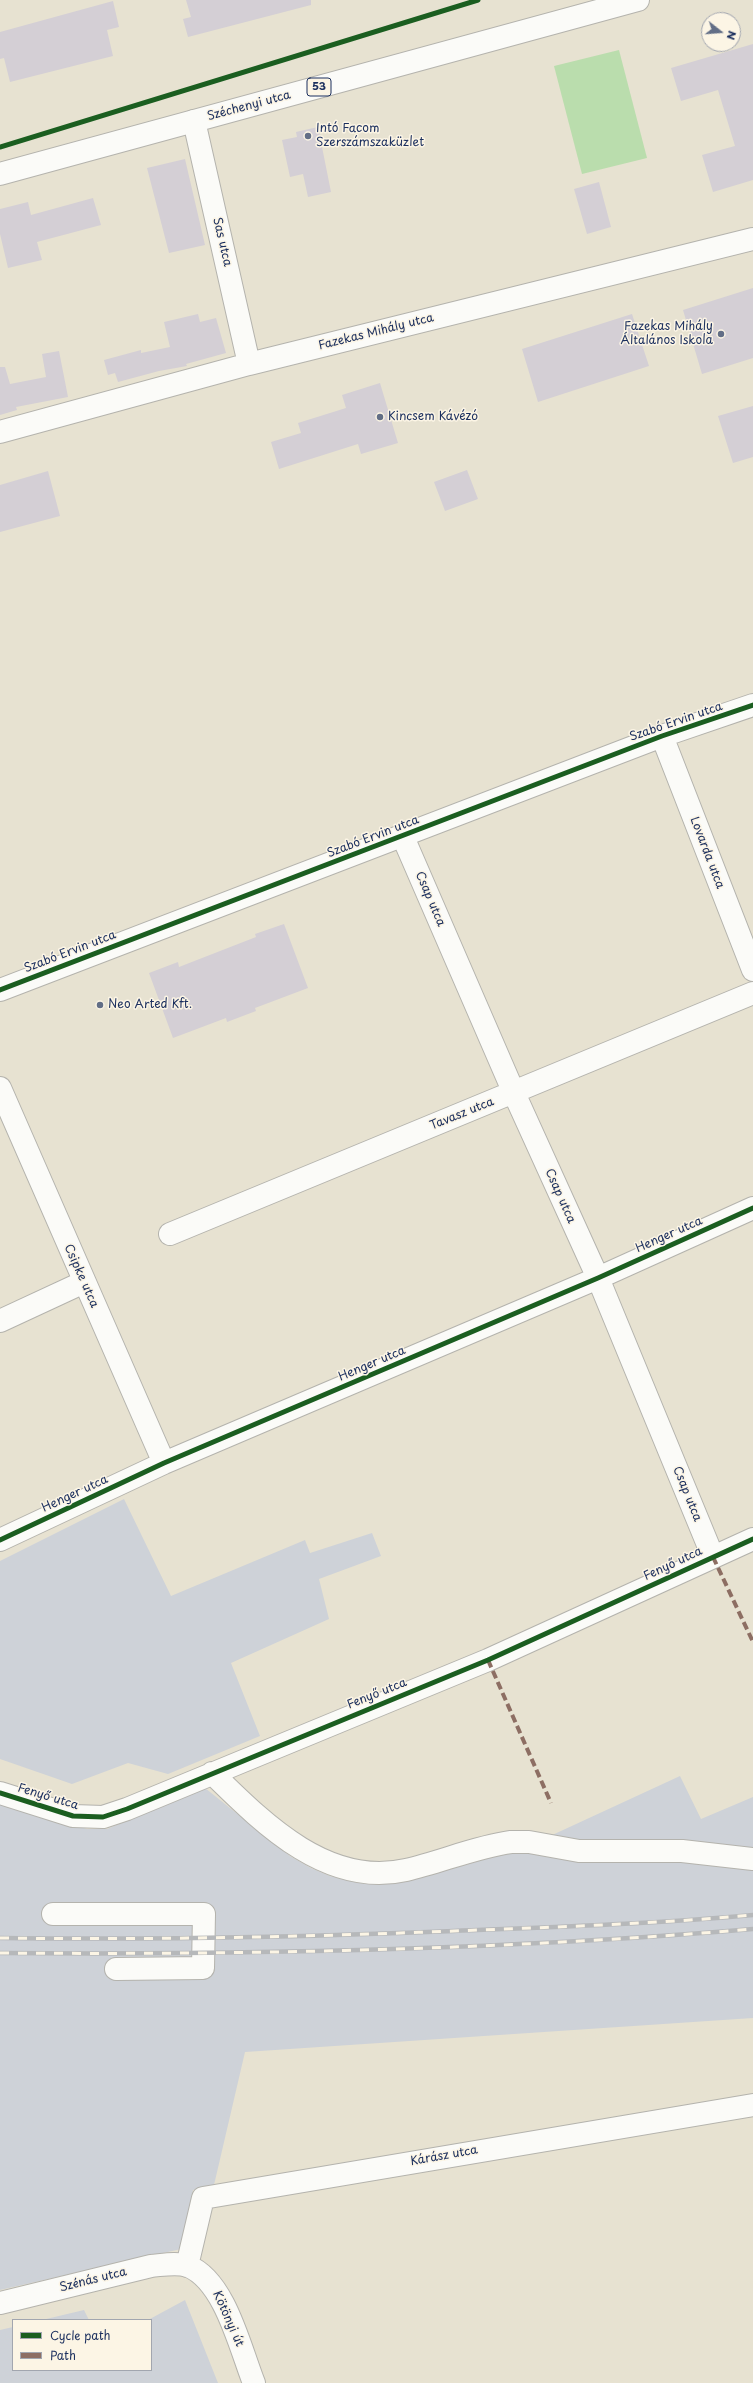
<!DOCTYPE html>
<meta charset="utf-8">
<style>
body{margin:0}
#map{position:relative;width:753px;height:2383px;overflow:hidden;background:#e7e2d1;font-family:"Playpen Sans",sans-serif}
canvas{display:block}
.legend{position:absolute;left:12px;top:2319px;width:140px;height:52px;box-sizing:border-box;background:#fcf5e5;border:1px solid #a2a6af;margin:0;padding:5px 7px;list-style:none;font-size:12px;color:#1b2f5e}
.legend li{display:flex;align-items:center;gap:8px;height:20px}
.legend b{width:20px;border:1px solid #a2a6af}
.north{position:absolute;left:701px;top:12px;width:40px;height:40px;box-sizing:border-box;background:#fcf5e5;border:1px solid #a2a6af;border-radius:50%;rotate:107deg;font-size:11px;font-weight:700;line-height:16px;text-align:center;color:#1b2f5e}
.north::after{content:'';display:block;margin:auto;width:14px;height:18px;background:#626e86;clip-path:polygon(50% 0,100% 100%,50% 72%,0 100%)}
</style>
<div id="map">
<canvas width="753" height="2383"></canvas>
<ul class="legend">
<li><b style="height:5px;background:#1b5e20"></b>Cycle path</li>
<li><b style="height:5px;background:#8d6e63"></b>Path</li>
</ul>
<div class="north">N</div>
</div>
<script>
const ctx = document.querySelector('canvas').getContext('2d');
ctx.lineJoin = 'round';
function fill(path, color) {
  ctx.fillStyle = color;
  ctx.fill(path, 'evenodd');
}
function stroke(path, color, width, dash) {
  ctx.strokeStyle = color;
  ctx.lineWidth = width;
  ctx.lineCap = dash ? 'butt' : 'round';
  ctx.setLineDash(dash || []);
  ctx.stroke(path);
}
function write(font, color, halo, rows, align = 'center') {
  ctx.font = font + ' "Playpen Sans",sans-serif';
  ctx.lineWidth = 3;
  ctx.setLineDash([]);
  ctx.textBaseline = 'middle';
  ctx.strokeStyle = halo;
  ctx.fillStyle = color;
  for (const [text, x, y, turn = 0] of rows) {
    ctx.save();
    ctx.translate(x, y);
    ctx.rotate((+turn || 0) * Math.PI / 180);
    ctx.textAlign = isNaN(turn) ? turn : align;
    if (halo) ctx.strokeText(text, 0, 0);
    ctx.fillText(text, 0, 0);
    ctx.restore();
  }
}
fill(new Path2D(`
 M 124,1499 L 171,1596 L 305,1540 L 310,1553 L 372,1533 L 381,1556 L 319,1579 L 329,1619 L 231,1663 L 260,1736 L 168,1774 L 128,1763 L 72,1784 L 0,1759 L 0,1561 Z
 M 680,1776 L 701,1819 L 753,1797 L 753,2018 L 245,2052 L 214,2185 L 193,2190 L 181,2249 L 0,2290 L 0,1802 L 87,1829 L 107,1829 L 205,1788 L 290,1856 L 311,1868 L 330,1876 L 359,1883 L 385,1884 L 410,1880 L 522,1849 Z
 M 185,2300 L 218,2383 L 0,2383 L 0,2330 L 13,2327 L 13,2370 L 151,2370 L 151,2320 L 148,2320 Z
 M 84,2310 L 89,2320 L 42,2320 Z`), '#ced2d8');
fill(new Path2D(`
 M 619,50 L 647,158 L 582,174 L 554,66 Z`), '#baddad');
fill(new Path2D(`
 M 186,0 L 311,0 L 311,5 L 188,37 L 183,19 L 191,17 Z
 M 113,1 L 119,27 L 107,30 L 113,56 L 10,82 L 4,58 L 0,59 L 0,32 Z
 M 753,44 L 753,180 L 713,192 L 702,155 L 735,146 L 718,90 L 681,101 L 671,68 Z
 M 318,127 L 331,192 L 308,197 L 303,174 L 290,177 L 282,140 L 297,137 L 296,132 Z
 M 185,159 L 205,245 L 169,253 L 147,168 Z
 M 599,182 L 611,227 L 587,234 L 574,189 Z
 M 93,198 L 101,225 L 37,242 L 42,260 L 8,268 L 0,234 L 0,209 L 28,202 L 31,215 Z
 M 753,288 L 753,358 L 702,374 L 683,310 Z
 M 198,314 L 200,322 L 216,318 L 226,353 L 186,364 L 187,366 L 159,371 L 118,382 L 115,373 L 108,375 L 104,360 L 141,350 L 141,353 L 170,347 L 164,322 Z
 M 632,314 L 649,366 L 538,402 L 522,349 Z
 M 59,351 L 68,397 L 16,407 L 17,410 L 0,415 L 0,367 L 5,367 L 10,384 L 46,377 L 42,354 Z
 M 380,383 L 398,443 L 361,454 L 358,444 L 279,469 L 271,442 L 301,433 L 298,423 L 346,408 L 342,395 Z
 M 753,406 L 753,457 L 733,463 L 718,416 Z
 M 467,470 L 478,499 L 445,511 L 434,482 Z
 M 48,471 L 60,516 L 0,532 L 0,485 Z
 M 284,924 L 308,988 L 255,1008 L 256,1011 L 227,1022 L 226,1018 L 173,1038 L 149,973 L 178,962 L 179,967 L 256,937 L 255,934 Z`), '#d4cfd5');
const minor = new Path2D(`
 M 194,121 L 249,364
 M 0,432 L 249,364 L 753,239
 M 662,736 L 753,970
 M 403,837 L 514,1093 L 598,1278 L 713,1557
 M 0,990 L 662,736 L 753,705
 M 0,1088 L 164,1463
 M 170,1234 L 753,993
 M 0,1321 L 84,1282
 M 0,1540 L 164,1463 L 598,1278 L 753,1208
 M 212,1773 C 263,1823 327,1888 406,1870 C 441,1862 475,1847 511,1842 L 529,1842 L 579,1851 L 682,1851 L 753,1859
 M 0,1793 L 73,1816 L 103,1817 L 127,1809 L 488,1660 L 753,1539
 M 53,1914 L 204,1914 L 203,1968 L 116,1969
 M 187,2266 L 203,2198 L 753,2105
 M 0,2303 L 151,2266 C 163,2265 177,2262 188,2266 C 225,2281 240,2348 254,2383`);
const major = new Path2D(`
 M 0,174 L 638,0`);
stroke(minor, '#b4b3ad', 24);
stroke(major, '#b4b3ad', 24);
stroke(minor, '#fbfbf8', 22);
stroke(major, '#fbfbf8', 22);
const rail = new Path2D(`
 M 0,1938 C 152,1940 303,1937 454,1931 C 554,1927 654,1924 753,1915
 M 0,1953 C 251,1955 503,1950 753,1929`);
stroke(rail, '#b6b8ba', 4.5);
stroke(rail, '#fcf5e5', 3, [9]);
stroke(new Path2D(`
 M 713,1557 L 753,1642
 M 488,1660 L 551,1803`), '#8d6e63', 4, [8, 4]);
stroke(new Path2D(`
 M 0,147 L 478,0
 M 0,990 L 662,736 L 753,705
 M 0,1540 L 164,1463 L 598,1278 L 753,1208
 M 0,1793 L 73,1816 L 103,1817 L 127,1809 L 488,1660 L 753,1539`), '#1b5e20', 5);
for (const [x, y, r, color] of [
 [308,136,4,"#626e86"],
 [721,334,4,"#626e86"],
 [380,417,4,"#626e86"],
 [100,1005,4,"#626e86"]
]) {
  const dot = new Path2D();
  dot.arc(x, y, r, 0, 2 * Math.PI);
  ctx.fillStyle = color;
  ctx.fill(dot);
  stroke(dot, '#fcf5e5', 1.5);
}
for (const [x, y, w] of [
 [319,87,24]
]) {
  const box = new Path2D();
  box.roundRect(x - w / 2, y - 9, w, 18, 3);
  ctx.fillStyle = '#fcf5e5';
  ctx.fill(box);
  stroke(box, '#1b2f5e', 1);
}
write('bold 11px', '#1b2f5e', null, [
 ["53",319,87]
]);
write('12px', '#1b2f5e', '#fcf5e5', [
 ["Széchenyi utca",249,106,-15],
 ["Sas utca",222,242,77],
 ["Fazekas Mihály utca",376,332,-14],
 ["Szabó Ervin utca",676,722,-19],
 ["Szabó Ervin utca",373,837,-21],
 ["Lovarda utca",707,853,69],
 ["Csap utca",430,899,67],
 ["Szabó Ervin utca",70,952,-21],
 ["Tavasz utca",462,1114,-22],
 ["Csap utca",560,1196,66],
 ["Henger utca",669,1235,-24],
 ["Csipke utca",81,1276,66],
 ["Henger utca",372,1364,-23],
 ["Henger utca",75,1494,-25],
 ["Csap utca",687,1494,68],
 ["Fenyő utca",673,1564,-25],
 ["Fenyő utca",377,1694,-22],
 ["Fenyő utca",48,1797,17],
 ["Kárász utca",444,2156,-10],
 ["Szénás utca",93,2280,-14],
 ["Kötönyi út",228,2319,66]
]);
write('12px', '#1b2f5e', '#fcf5e5', [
 ["Intó Facom",316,129],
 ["Szerszámszaküzlet",316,143],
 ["Fazekas Mihály",713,327,"right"],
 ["Általános Iskola",713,341,"right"],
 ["Kincsem Kávézó",388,417],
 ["Neo Arted Kft.",108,1005]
], 'left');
</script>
